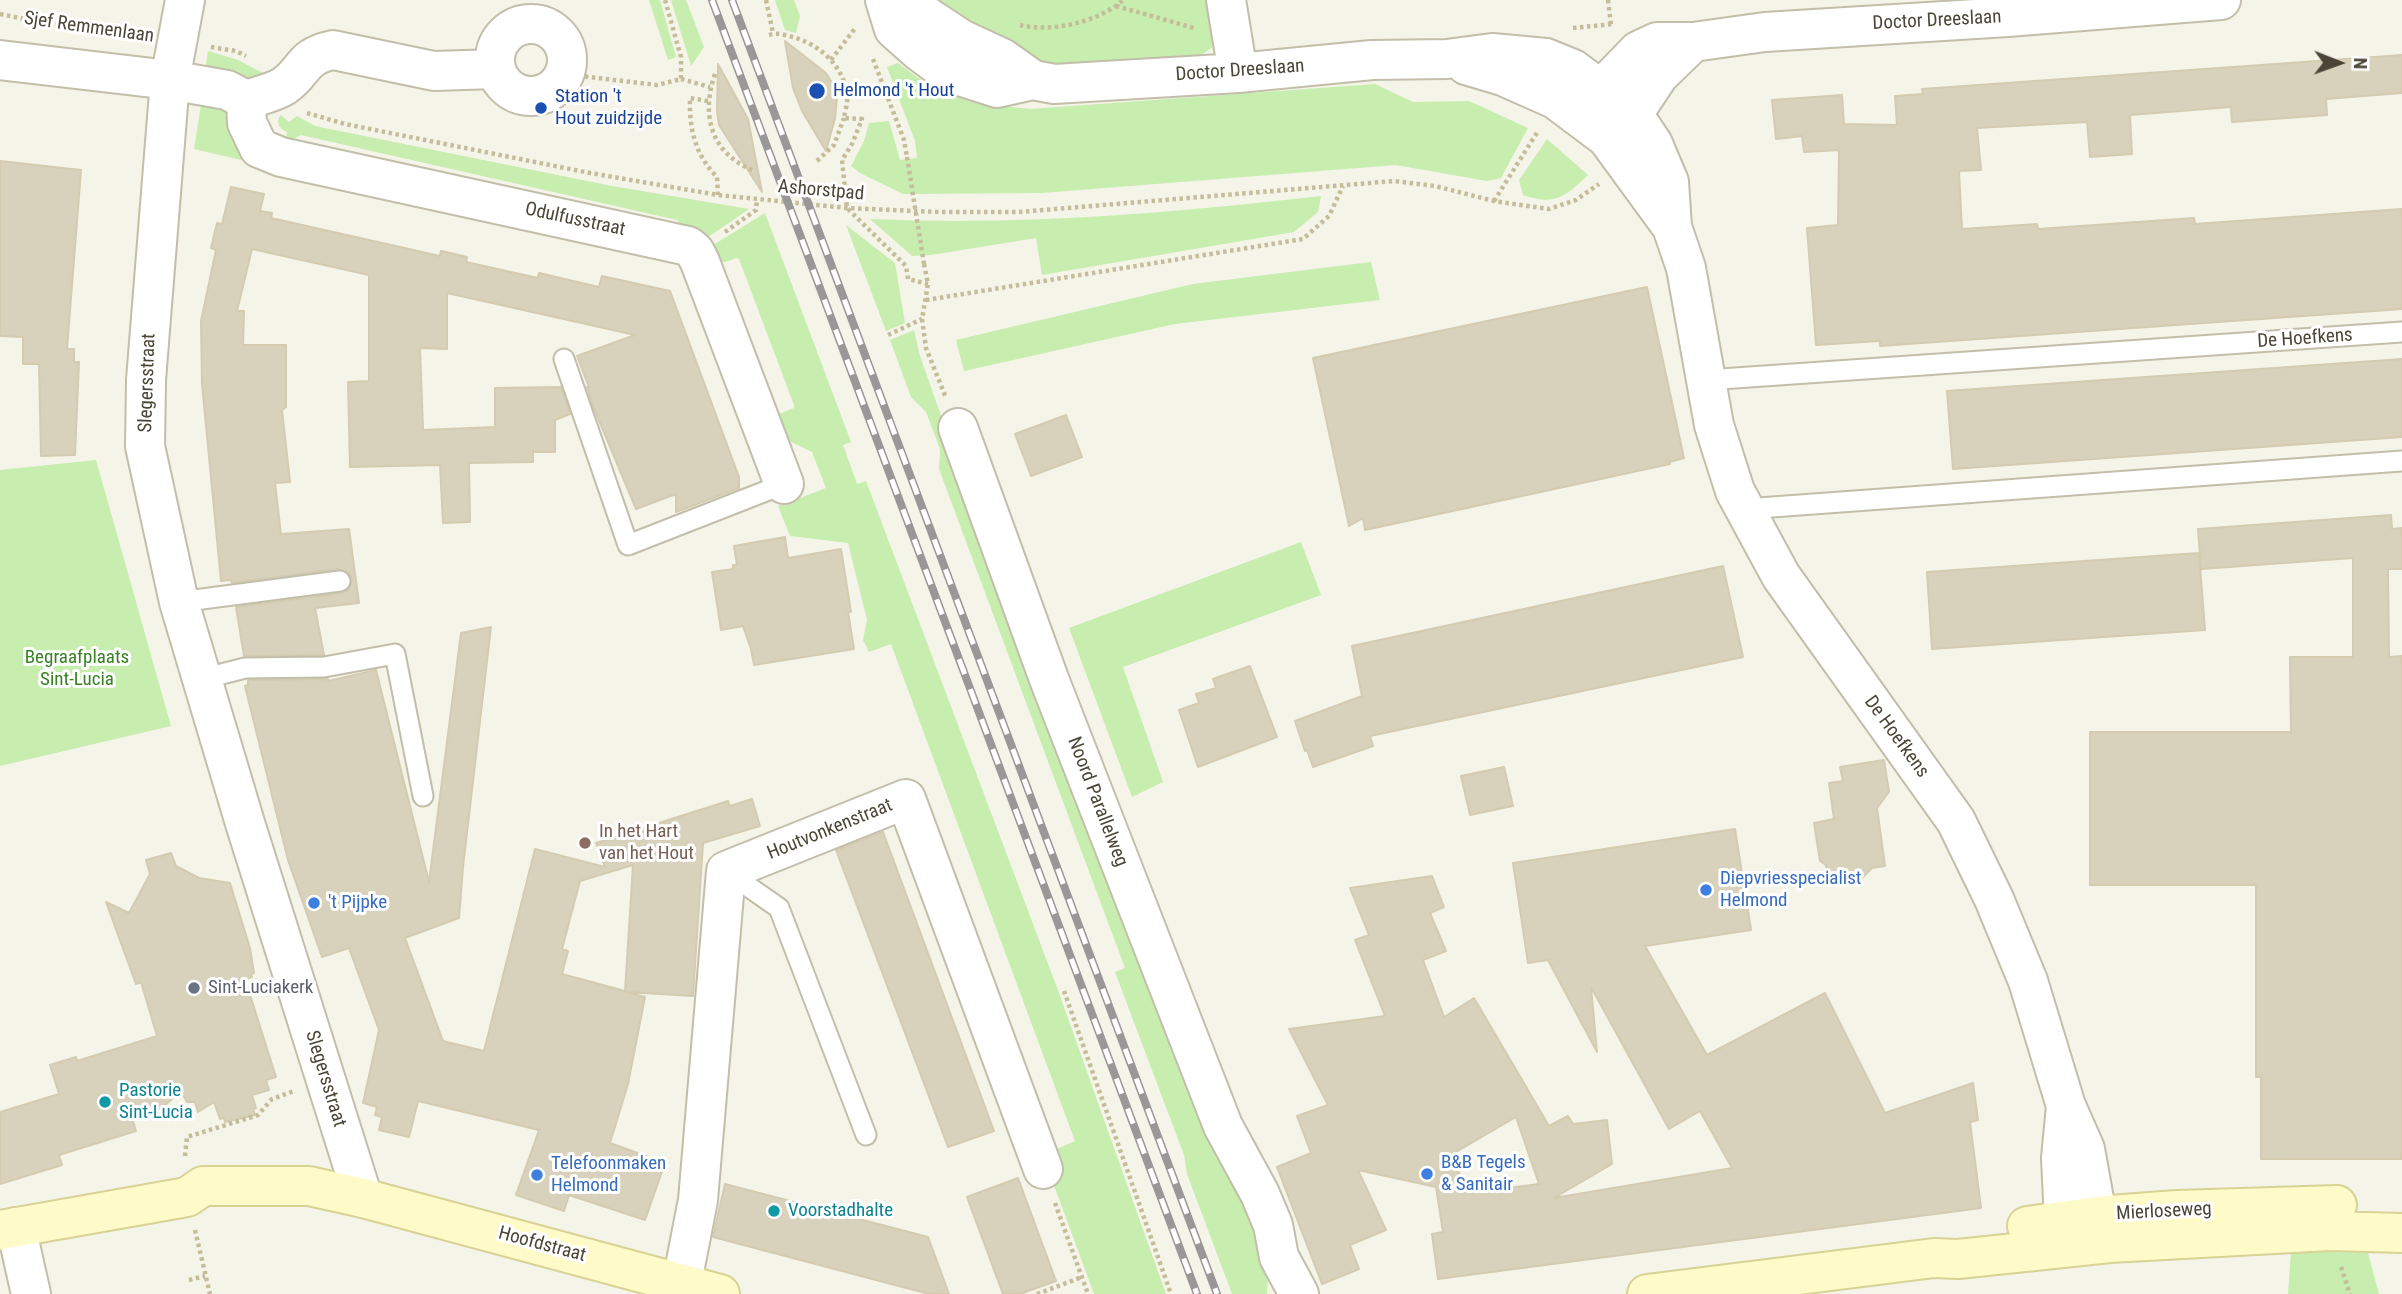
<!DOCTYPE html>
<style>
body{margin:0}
#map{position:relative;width:2402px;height:1294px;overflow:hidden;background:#f5f4e9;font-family:"Roboto Condensed",sans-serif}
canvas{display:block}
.north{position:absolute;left:2304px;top:28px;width:70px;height:70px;-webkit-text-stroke:5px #fff;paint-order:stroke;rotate:91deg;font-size:19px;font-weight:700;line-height:28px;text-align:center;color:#4a4536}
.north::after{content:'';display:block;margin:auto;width:24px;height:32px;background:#4a4536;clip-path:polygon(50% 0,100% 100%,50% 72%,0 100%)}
</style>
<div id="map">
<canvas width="2402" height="1294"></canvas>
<div class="north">N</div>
</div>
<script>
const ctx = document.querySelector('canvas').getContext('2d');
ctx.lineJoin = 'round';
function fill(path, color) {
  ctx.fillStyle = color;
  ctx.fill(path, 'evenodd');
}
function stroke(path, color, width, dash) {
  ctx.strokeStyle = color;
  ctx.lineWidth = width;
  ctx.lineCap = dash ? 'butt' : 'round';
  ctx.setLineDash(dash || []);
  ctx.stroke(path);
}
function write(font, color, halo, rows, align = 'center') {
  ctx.font = font + ' "Roboto Condensed",sans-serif';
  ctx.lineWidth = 6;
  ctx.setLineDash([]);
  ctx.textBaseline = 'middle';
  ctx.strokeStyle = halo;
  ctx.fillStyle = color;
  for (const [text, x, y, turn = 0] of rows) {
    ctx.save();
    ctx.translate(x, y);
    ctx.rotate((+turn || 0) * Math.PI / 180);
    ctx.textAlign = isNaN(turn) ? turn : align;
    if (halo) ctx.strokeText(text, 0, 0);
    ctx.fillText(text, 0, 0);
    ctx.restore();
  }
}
fill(new Path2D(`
 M 649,0 L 660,0 L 676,57 L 668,60 Z
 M 671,0 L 686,0 L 704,47 L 691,66 Z
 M 775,0 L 794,0 L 800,16 L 796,33 L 785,30 Z
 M 928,0 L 1210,0 L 1217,44 L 1196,59 L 1077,67 L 1023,61 Z
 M 208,51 L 238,60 L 265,74 L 259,82 L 205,71 Z
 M 898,63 L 932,88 L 974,103 L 1030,109 L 1375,84 L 1413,102 L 1469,101 L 1528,128 L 1501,178 L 1487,181 L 1396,165 L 1042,193 L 903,194 L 860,173 L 851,166 L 864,141 L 869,123 L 889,121 L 900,160 L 917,158 L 915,141 L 887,67 Z
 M 201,105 L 222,107 L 226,110 L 243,148 L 263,165 L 194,149 Z
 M 281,115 L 289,122 L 297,116 L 315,126 L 612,186 L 749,209 L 704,240 L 685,229 L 677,220 L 301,135 L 285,143 L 287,132 C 279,129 275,122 281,115 Z
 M 1547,139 L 1588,175 C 1565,197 1555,206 1523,195 L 1519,180 Z
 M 1321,196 L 1318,212 L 1294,232 L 1042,275 L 1036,238 L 931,255 L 912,256 L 870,219 C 1020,226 1171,213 1321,196 Z
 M 765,213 L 851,442 L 843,445 L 857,484 L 866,481 L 1059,993 L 1166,1294 L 1094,1294 L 1045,1161 L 1052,1151 L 1075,1141 L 891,644 L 869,652 L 863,640 L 867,620 L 848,543 L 790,536 L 778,506 L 826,488 L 812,452 L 783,438 L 777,418 L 779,414 L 794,408 L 794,405 L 739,259 L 737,258 L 725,262 L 718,261 L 710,247 Z
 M 846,225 L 895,263 L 905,323 L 886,331 Z
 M 1371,262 L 1380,300 L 1175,324 L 964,371 L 956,340 L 1193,284 Z
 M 914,330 L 920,356 L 952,447 L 1211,1147 L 1222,1153 L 1242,1189 L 1268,1275 L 1267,1294 L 1232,1294 L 1187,1174 L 1184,1155 L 1115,972 L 1125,968 L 939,469 L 940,449 L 926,412 L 911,397 L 890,340 Z
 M 96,460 L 171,726 L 0,766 L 0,470 Z
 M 1301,542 L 1321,595 L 1123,667 L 1163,782 L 1132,797 L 1069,628 Z
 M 2291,1251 L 2368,1253 L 2379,1294 L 2288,1294 Z`), '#c7edaf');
const building = new Path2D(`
 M 785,41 L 826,73 L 834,86 L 837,98 L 835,118 L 826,151 L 802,111 L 793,88 Z
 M 2402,55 L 2402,93 L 2326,99 L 2327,115 L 2232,122 L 2231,107 L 2130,115 L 2132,154 L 2090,157 L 2087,122 L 1977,128 L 1981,170 L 1959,171 L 1962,229 L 2037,224 L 2038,229 L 2194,218 L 2195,224 L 2402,209 L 2402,309 L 1880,346 L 1880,341 L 1816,345 L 1807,228 L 1838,225 L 1839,150 L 1804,152 L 1802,136 L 1776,139 L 1772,100 L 1842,95 L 1844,124 L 1897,125 L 1895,96 L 1923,94 L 1922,89 Z
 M 718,64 L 748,119 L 762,192 L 719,125 L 717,111 Z
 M 0,161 L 81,170 L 67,349 L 74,349 L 74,362 L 79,362 L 75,455 L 41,456 L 39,364 L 23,364 L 23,337 L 0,336 Z
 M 231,187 L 264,194 L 260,211 L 272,213 L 271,218 L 440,256 L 441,251 L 455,254 L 467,257 L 466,262 L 538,278 L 539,273 L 599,287 L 602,276 L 670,291 L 739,477 L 739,488 L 676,512 L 676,494 L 636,509 L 593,406 L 587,387 L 589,387 L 577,356 L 635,335 L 447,293 L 447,349 L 420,348 L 423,430 L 495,427 L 495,388 L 561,387 L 570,414 L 555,420 L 555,452 L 533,452 L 533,462 L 469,463 L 470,522 L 443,523 L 440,465 L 350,467 L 348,382 L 369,381 L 369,275 L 252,249 L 237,311 L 244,311 L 243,345 L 286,345 L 286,407 L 282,410 L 290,482 L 275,483 L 281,534 L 349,529 L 359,603 L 315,608 L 324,655 L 244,656 L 236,607 L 342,593 L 348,590 L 352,580 L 349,573 L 338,569 L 232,583 L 231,580 L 221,581 L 202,384 L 201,321 L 216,250 L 211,248 L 217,223 L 222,224 Z
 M 1647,287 L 1684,458 L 1669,462 L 1670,464 L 1365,530 L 1363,518 L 1349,526 L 1313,358 Z
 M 2402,359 L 2402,437 L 1953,469 L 1947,391 Z
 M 1066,415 L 1082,457 L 1031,476 L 1015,434 Z
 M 2391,515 L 2392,529 L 2402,528 L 2402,569 L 2388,569 L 2389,657 L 2402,656 L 2402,1159 L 2261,1159 L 2261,1077 L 2256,1077 L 2256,885 L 2090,885 L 2090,732 L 2291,732 L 2290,657 L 2353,657 L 2353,558 L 2201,569 L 2198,529 Z
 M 785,537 L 788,558 L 841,549 L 851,612 L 848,612 L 854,649 L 754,665 L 751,649 L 743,626 L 721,630 L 712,572 L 733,569 L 733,565 L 737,565 L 734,546 Z
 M 2199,553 L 2205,630 L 1932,649 L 1927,572 Z
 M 1723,566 L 1743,657 L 1370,736 L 1373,746 L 1313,767 L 1307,750 L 1305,751 L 1295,721 L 1362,696 L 1352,646 Z
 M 491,627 L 463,867 L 459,918 L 405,938 L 443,1041 L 484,1051 L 535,849 L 605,867 L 596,843 L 728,801 L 730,806 L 752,799 L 760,826 L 703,843 L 693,996 L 626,992 L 645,997 L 628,1084 L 610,1143 L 665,1163 L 645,1220 L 569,1195 L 564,1211 L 516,1195 L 539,1130 L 418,1101 L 409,1137 L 379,1130 L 382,1117 L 375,1115 L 377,1107 L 363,1103 L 379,1030 L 349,948 L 322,957 L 288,860 L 245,686 L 248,685 L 248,680 L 328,679 L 328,681 L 376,670 L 429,882 L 461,633 ZM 633,865 L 625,991 L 562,974 L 568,951 L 562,949 L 580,881 Z
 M 1250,666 L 1277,737 L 1198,767 L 1179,710 L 1199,703 L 1196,694 L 1216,688 L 1213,679 Z
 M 1884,760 L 1889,792 L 1877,808 L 1885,866 L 1872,868 L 1860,880 L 1829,885 L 1826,865 L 1820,861 L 1814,823 L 1834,819 L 1829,783 L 1843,781 L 1840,767 Z
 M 1504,767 L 1513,806 L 1470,815 L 1461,776 Z
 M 1735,829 L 1751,930 L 1645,946 L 1707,1055 L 1825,993 L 1885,1113 L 1973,1083 L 1978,1120 L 1970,1122 L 1981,1208 L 1438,1279 L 1432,1234 L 1443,1232 L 1436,1187 L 1358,1170 L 1386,1230 L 1350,1245 L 1359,1269 L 1322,1284 L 1277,1167 L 1311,1153 L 1297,1116 L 1328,1105 L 1289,1029 L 1385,1016 L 1355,940 L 1369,935 L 1350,888 L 1432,876 L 1444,907 L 1430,913 L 1446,951 L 1423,960 L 1444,1017 L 1474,998 L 1549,1126 L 1568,1116 L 1573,1124 L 1607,1120 L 1612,1164 L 1554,1198 L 1732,1168 L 1700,1111 L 1669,1129 L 1591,987 L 1597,1052 L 1548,960 L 1528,963 L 1513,863 ZM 1516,1117 L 1539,1184 L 1471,1193 L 1449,1156 Z
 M 883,832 L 994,1131 L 948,1147 L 836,850 Z
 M 171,853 L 176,866 L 199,878 L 230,883 L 250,948 L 254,973 L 251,974 L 252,977 L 245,979 L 276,1077 L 266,1080 L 269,1090 L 252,1095 L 256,1108 L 253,1109 L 255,1115 L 225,1122 L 224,1118 L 220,1119 L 214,1102 L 198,1112 L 195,1102 L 187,1102 L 181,1091 L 162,1108 L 132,1118 L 136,1131 L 59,1155 L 62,1165 L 0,1184 L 0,1112 L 59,1094 L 50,1065 L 76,1057 L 77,1061 L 157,1036 L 141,982 L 136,984 L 106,902 L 129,913 L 150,874 L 146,860 Z
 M 1018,1178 L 1056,1281 L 1020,1294 L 1003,1294 L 967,1197 Z
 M 725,1184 L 928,1237 L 949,1294 L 929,1294 L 713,1237 Z`);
fill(building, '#d8d2bd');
stroke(building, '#d4cbb0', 2);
const lane = new Path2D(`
 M 564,359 L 628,545 L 784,484
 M 1706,380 L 2402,332
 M 1745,509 L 2402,461
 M 179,602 L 340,581
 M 202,679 L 245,668 L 324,667 L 395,654 L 423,796
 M 726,871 L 779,908 L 866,1135`);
const street = new Path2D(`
 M 185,0 L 170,80 L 146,380 L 145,446 L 179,602 L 245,823 L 363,1198
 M 885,0 L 894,29 L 920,52 L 947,72 L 997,88 L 1033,80 L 1054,84 L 1238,73 L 1372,60 L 1447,59 L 1492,53 L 1546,58 L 1573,69 L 1633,114 L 1653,144 L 1669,182 L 1672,227 L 1686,268 L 1714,425 L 1735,491 L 1781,576 L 1956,821 L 1994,899 L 2028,981 L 2066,1106 L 2085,1149 L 2097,1216 L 2082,1245 L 2064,1220 L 2061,1158 L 2066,1106
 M 907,0 L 929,18 L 961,39 L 1002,58 L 1033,80
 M 1226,0 L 1238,73
 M495 60a36 36 0 1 1 72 0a36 36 0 1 1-72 0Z
 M 0,60 L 170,80 L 227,90 L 246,100
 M 1466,65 L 1503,76 L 1555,99 L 1607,138 L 1672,227
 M 246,100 L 247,123 L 259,148 L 281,157 L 688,246 L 695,252 L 700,262 L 784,484
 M 246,100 C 257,96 273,93 284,86 C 306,71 300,57 333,50 L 434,71 L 495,69
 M 1576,115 L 1638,51 L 1657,42 L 1693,42 L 1765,32 L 2008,17 L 2221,0
 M 1613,132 L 1633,114 L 1659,75 L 1693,42
 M 958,428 L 1049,679 L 1223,1126 L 1260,1194 L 1273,1225 L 1279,1257 L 1299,1294
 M 16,1227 L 31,1294
 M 682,1282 L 698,1200 L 726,871 L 906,799 L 1043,1169`);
const secondary = new Path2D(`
 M 2027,1226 L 2097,1216 L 2177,1210 L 2337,1205
 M 0,1230 L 187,1197 L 203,1186 L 309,1186 L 363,1198 L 720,1294
 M 1647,1294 L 1934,1258 L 1958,1259 L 2110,1243 L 2329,1231 L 2402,1233`);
stroke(lane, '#c2beaa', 23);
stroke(street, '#c2beaa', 42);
stroke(secondary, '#d9d295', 42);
stroke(new Path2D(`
 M 766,0 L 773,33
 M 1608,0 L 1611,25
 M 1116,6 L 1194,28
 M 0,14 L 45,23 L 144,36
 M 1020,25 C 1051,33 1099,22 1123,0
 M 1573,28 L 1613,24
 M 769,35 C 775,33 779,34 785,35 C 815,41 844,63 847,96 C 848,103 845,111 844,118 L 862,119 L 852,144 L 842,160 L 847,208 L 906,266 L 908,279 L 928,284
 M 211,47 L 236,51 L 246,56
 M 873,59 L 904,140 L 907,157
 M 831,60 L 856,27
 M 564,74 L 657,85 L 681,79 L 681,57 L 665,0
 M 715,74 C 701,114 710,152 752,170
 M 681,79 L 710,87
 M 708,101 L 690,98 C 689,128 695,155 717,177 L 718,195
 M 307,113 L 345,124 L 590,173 L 718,195 L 847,208 L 938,212 L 1019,212 L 1394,181 L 1435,186 L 1494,201 L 1549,209 L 1576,200 L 1599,184
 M 817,161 L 834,145 L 844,118
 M 1494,201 L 1538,131
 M 725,232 L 756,210 L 757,199
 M 924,264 L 928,284 L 922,319 L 926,348 L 946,398
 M 926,300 L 1303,239 L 1329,216 L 1343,186
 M 888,335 L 922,319
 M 1064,991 L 1171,1294
 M 185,1156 L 187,1137 L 258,1115 L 272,1099 L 294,1091
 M 1055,1203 L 1088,1294
 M 195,1230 L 210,1294
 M 2341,1267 L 2350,1294
 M 189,1280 L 205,1276
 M 1037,1294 L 1082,1277`), '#c5bd9a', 4.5, [3.5, 3.5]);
stroke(lane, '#fff', 19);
stroke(street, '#fff', 38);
stroke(secondary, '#fffbc9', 38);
const rail = new Path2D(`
 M 712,0 L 1197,1294
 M 732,0 L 1217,1294`);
stroke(rail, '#989898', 8);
stroke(rail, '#fff', 5, [16]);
stroke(new Path2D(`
 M 907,157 L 924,264`), '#c5bd9a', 4.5, [3.5, 3.5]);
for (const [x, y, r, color] of [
 [817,91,9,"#1a4fb4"],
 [541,108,7,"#1a4fb4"],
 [585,843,7,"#8d6e63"],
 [1706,890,7,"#3f7fe0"],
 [314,903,7,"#3f7fe0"],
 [194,988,7,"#6b7280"],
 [105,1102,7,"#0f9aa8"],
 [1427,1174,7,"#3f7fe0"],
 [537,1175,7,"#3f7fe0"],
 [774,1211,7,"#0f9aa8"]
]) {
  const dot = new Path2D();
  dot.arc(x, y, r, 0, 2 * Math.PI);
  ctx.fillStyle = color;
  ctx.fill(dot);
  stroke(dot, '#fff', 2.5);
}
write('19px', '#4a4536', '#fff', [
 ["Doctor Dreeslaan",1937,21,-3],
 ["Sjef Remmenlaan",89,28,8],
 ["Doctor Dreeslaan",1240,71,-4],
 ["Ashorstpad",821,191,5],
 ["Odulfusstraat",575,220,12],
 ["De Hoefkens",2305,339,-4],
 ["Slegersstraat",148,383,-88],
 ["De Hoefkens",1896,737,54],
 ["Noord Parallelweg",1097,802,69],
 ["Houtvonkenstraat",830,830,-22],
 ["Slegersstraat",325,1079,73],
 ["Mierloseweg",2164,1212,-3],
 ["Hoofdstraat",542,1245,15]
]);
write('19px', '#164399', '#fff', [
 ["Helmond 't Hout",833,91],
 ["Station 't",555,97],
 ["Hout zuidzijde",555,119]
], 'left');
write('19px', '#388124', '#fff', [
 ["Begraafplaats",77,658],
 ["Sint-Lucia",77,680]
]);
write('19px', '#785e54', '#fff', [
 ["In het Hart",599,832],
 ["van het Hout",599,854]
], 'left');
write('19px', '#366cbe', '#fff', [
 ["Diepvriesspecialist",1720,879],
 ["Helmond",1720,901],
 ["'t Pijpke",328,903],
 ["B&B Tegels",1441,1163],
 ["& Sanitair",1441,1185],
 ["Telefoonmaken",551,1164],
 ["Helmond",551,1186]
], 'left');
write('19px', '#5b616d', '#fff', [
 ["Sint-Luciakerk",208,988]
], 'left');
write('19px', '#0d838f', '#fff', [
 ["Pastorie",119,1091],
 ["Sint-Lucia",119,1113],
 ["Voorstadhalte",788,1211]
], 'left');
</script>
